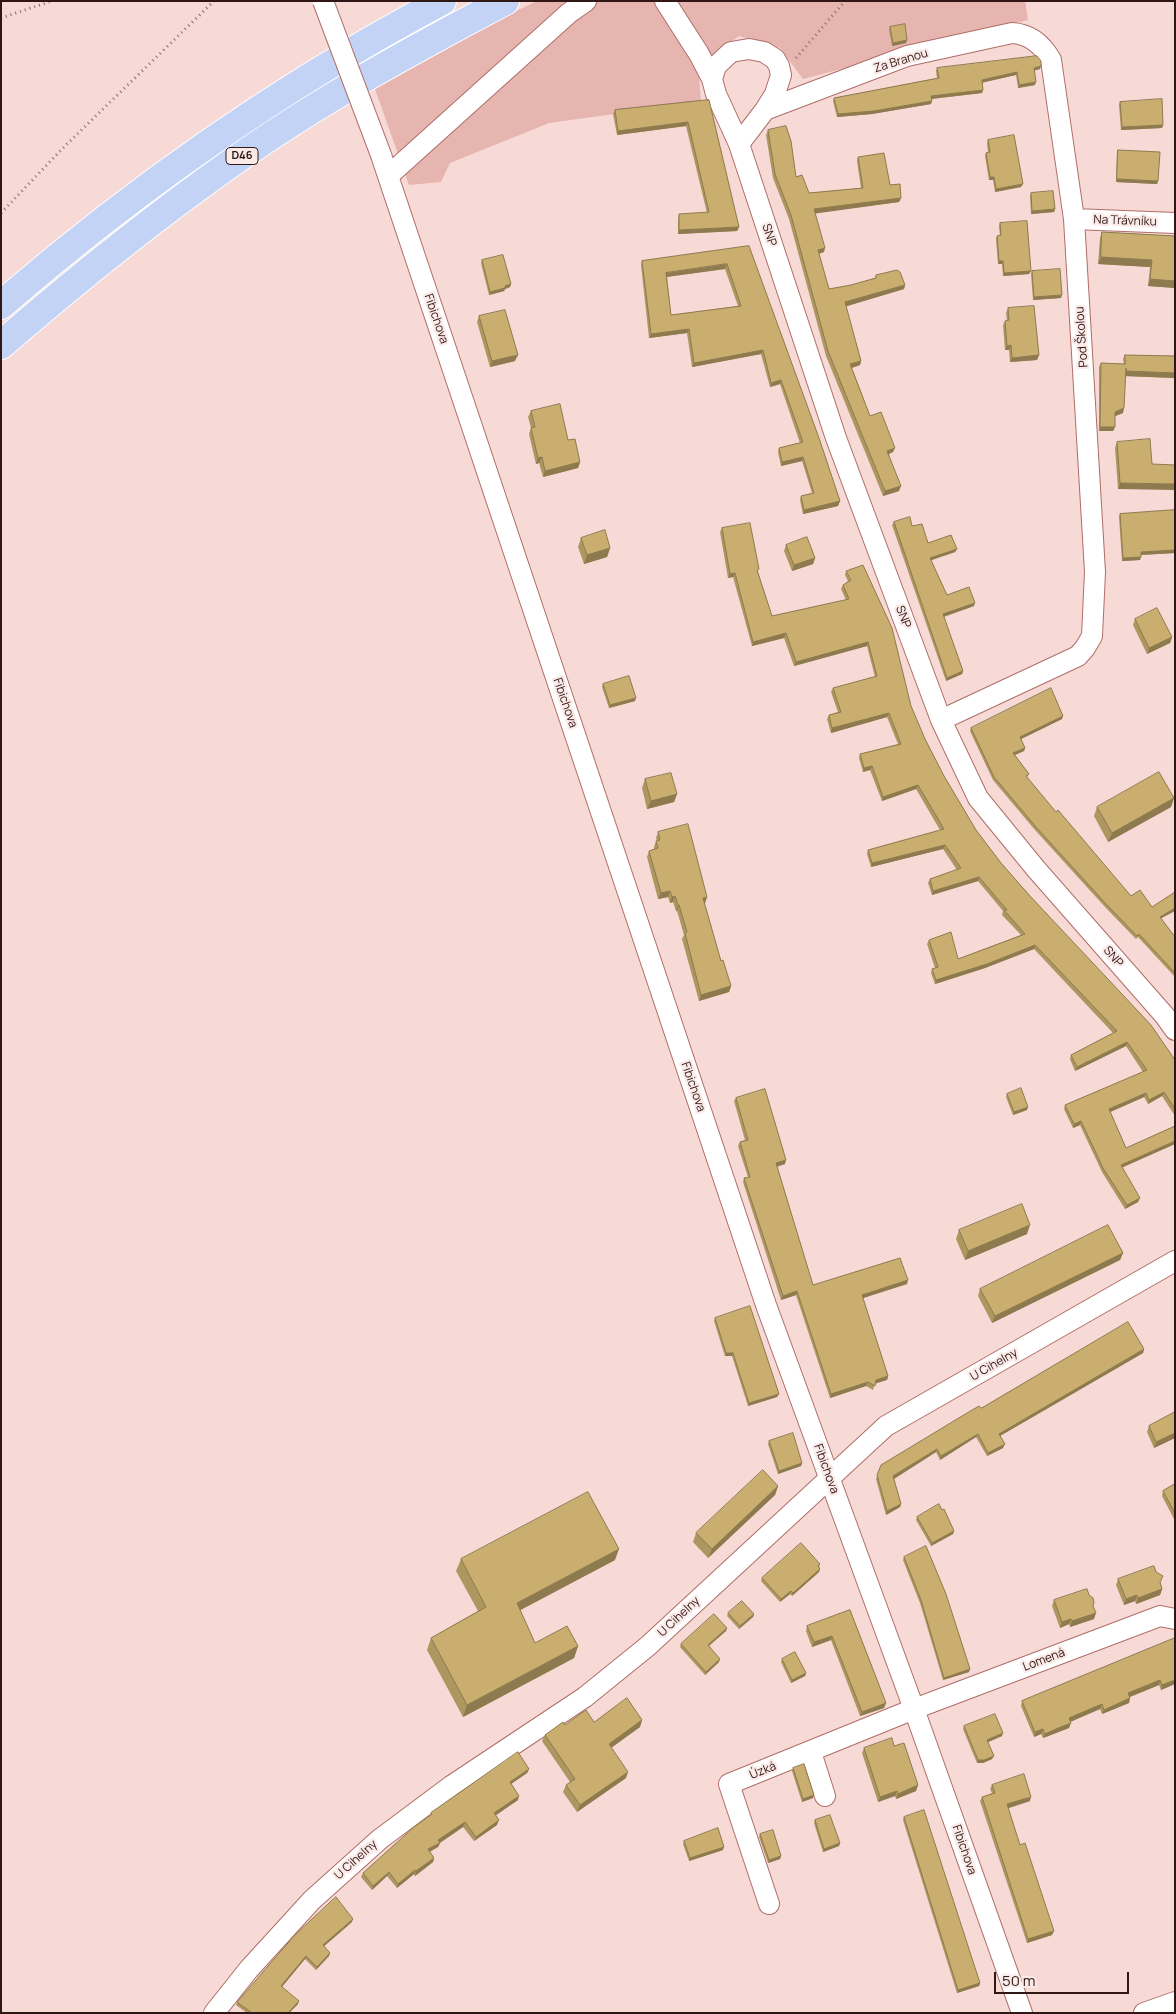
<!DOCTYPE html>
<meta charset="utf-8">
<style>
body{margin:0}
#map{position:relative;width:1176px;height:2014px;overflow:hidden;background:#f7d9d5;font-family:Manrope,sans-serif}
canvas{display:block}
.frame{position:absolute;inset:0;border:2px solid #301614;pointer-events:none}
.scale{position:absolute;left:994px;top:1972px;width:135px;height:22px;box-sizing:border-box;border:2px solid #301614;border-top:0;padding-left:6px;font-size:15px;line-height:18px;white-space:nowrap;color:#301614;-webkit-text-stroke:4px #faeae8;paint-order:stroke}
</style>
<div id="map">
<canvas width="1176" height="2014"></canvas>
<div class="frame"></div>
<div class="scale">50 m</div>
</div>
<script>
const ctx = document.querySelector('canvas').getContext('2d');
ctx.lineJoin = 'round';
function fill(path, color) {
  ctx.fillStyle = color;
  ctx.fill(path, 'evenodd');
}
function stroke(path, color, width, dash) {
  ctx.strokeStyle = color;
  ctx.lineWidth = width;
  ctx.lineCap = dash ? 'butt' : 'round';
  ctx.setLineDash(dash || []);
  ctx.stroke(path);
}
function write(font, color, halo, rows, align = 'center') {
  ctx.font = font + ' Manrope,sans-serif';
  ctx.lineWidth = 4.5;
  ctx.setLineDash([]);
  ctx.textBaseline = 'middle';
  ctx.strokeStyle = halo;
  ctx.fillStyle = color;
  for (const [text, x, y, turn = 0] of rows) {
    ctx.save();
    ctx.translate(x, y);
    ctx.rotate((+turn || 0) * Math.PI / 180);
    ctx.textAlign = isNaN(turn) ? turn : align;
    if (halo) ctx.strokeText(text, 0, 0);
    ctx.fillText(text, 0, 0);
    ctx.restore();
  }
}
fill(new Path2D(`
 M 537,1 L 655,1 L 698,65 L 701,102 L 549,123 L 450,163 L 441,182 L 409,185 L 375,89 L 514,12 Z
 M 672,1 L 1025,1 L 1028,20 L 803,79 L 780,48 L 739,36 L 710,57 Z`), '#e7b5b0');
const minor = new Path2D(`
 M 665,1 L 699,54 L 712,79
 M 765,110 L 907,56 L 1012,33 C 1030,34 1042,44 1051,60 L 1074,219 L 1095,572 L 1092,636 L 1085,648 L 1078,656 L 941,720
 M 739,144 L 765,110 L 775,94 L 781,75 L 779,66 L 775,59 L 764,52 L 749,49 L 731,52 L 716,66 L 712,79 L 716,94 L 739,144 L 836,438 L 941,720 L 978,798 L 1036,869 L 1165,1016 L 1175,1030
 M 381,155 L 766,1305 L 914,1709 L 1022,2013
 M 388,176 L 569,13 L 586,1
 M 1074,219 L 1175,223
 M 811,1752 L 825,1796
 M 769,1904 L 729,1784 L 914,1709 L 1160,1616 L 1175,1619
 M 214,2013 L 249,1969 L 312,1900 L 380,1839 L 451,1786 L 585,1697 L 648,1646 L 886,1426 L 1175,1261
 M 1144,2013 L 1175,2002`);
const highway = new Path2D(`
 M 1,305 C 136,188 284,85 442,1
 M 1,345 C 76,280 153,218 234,161 C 319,101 412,50 505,1`);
stroke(minor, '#b06e68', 22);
stroke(highway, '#fff', 30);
stroke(new Path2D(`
 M 1,18 L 52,1
 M 796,58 L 845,1
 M 1,213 L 64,147 L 214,1`), '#8a6e6b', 3, [1, 4]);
stroke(minor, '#fff', 20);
stroke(highway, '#c3d3f6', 28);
const minorBridge = new Path2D(`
 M 323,1 L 381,155`);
stroke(minorBridge, '#b06e68', 22, []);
stroke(minorBridge, '#fff', 20);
fill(new Path2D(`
 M 890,27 L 906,43 L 892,46 L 889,30 Z
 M 937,68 L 1040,69 L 1034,70 L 1035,85 L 1018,88 L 1016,75 L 983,82 L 983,90 L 982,93 L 932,99 L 931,104 L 872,114 L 837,117 L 833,101 L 834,98 L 937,78 L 936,71 Z
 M 709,100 L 739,227 L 737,231 L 678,234 L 678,219 L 679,214 L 707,213 L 686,126 L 617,135 L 613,114 L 615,110 Z
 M 1120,102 L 1163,125 L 1162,128 L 1121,130 L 1119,105 Z
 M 768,130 L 796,177 L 809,193 L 861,188 L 857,161 L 858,157 L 890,185 L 901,198 L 899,202 L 815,213 L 824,252 L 819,254 L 829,289 L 851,285 L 875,278 L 876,275 L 905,285 L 904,289 L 846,306 L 861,361 L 860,365 L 852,368 L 870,416 L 893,452 L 889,454 L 899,491 L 883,496 L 826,356 L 789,219 L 773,178 L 766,135 Z
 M 988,140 L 1021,187 L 995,192 L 993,180 L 989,180 L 985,156 L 986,153 L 988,152 L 987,143 Z
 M 1118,150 L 1158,181 L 1157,184 L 1116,182 L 1117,153 Z
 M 1031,193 L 1055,209 L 1054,212 L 1031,214 L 1030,196 Z
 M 1000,223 L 1031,271 L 1029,274 L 1003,276 L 1002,264 L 998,264 L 996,239 L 997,236 L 1000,236 L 999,226 Z
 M 1102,232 L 1175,236 L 1175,288 L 1148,286 L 1150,267 L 1098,264 L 1100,238 Z
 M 749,246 L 840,501 L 838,506 L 803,514 L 800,500 L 801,496 L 812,493 L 802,461 L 781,466 L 778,452 L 779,448 L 800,443 L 780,384 L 770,387 L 761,354 L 692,367 L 687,333 L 649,338 L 641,265 L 642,261 ZM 725,269 L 738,306 L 671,315 L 667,277 Z
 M 482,260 L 511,284 L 510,287 L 505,289 L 504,291 L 489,295 L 481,263 Z
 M 1032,271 L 1061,298 L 1033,300 L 1031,274 Z
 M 1008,308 L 1039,355 L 1037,360 L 1010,362 L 1009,350 L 1005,350 L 1003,325 L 1005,321 L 1007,321 L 1006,313 Z
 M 479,316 L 515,361 L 490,367 L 477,322 Z
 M 1125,355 L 1175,356 L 1175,378 L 1125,376 L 1123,413 L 1115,416 L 1115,427 L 1113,431 L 1099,431 L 1099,367 L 1101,363 L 1124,364 L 1123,359 Z
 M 531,411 L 568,440 L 580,462 L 578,468 L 543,477 L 539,463 L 536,464 L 529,434 L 531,428 L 528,417 Z
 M 1117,442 L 1152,464 L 1118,489 L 1115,448 Z
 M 1175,510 L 1175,553 L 1141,555 L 1140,560 L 1122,561 L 1119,517 L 1120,514 Z
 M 894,522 L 912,526 L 928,543 L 957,549 L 955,552 L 931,560 L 947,595 L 974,606 L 944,617 L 963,671 L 962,674 L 946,681 L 892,525 Z
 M 722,528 L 758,572 L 772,616 L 846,600 L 841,589 L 843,585 L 848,581 L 845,575 L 846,571 L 911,706 L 925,739 L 944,776 L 976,830 L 1001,863 L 1175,1060 L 1175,1116 L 1162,1096 L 1148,1104 L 1144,1097 L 1110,1112 L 1126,1148 L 1175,1126 L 1175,1144 L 1122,1167 L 1138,1202 L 1125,1209 L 1102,1172 L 1080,1125 L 1073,1128 L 1064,1109 L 1065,1105 L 1143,1072 L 1126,1046 L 1075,1071 L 1070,1059 L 1071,1055 L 1113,1033 L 1034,949 L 985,968 L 935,984 L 931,973 L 932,969 L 935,968 L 927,944 L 929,940 L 958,959 L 1021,935 L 1002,915 L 1003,911 L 978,881 L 932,895 L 928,883 L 930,879 L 957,870 L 943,849 L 871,867 L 867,854 L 868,850 L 940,830 L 916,789 L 882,801 L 870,770 L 863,772 L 859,758 L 860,754 L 898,744 L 887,717 L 831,733 L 827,719 L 829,715 L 838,712 L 831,692 L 833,688 L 875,677 L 867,646 L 794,666 L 784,638 L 752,646 L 733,577 L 728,578 L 720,532 Z
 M 581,538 L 610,548 L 607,557 L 584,564 L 578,547 Z
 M 786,545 L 815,558 L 813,564 L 792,571 L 784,551 Z
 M 1135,619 L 1172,637 L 1170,643 L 1147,654 L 1133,625 Z
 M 603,684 L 635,701 L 609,708 L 602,687 Z
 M 1062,719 L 1021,739 L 1025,748 L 1024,751 L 1015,755 L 1029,774 L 1027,777 L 1056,812 L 1131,896 L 1152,907 L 1175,937 L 1175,977 L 1138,937 L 1136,939 L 1106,908 L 1035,830 L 993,780 L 970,731 L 971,728 Z
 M 645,779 L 677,794 L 674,802 L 647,809 L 642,788 Z
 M 1174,798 L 1171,807 L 1108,842 L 1094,816 L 1097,807 Z
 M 658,832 L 707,897 L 705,903 L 704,903 L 721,961 L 731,986 L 729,992 L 699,1001 L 682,939 L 684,935 L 677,911 L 676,911 L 673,902 L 670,903 L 668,897 L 658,899 L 647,857 L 649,851 L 654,849 L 654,847 L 656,841 L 657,841 L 656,838 Z
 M 1007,1094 L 1027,1110 L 1013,1115 L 1006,1097 Z
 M 736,1098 L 785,1164 L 777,1167 L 813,1285 L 907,1284 L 863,1298 L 888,1376 L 887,1380 L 875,1383 L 873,1390 L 866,1386 L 830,1398 L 796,1295 L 781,1300 L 743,1182 L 744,1178 L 748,1177 L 738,1146 L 740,1142 L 745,1140 L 734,1101 Z
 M 959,1230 L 1027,1234 L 965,1260 L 956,1239 Z
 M 1123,1253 L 1120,1260 L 992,1323 L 978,1296 L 980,1289 Z
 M 715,1318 L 777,1397 L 748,1406 L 732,1356 L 725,1356 L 714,1321 Z
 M 1144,1349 L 1143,1353 L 1000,1436 L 1003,1448 L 987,1456 L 976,1437 L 940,1460 L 936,1452 L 894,1479 L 901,1504 L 900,1507 L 886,1515 L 876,1479 L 881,1465 L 981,1408 Z
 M 1175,1412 L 1175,1438 L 1154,1448 L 1147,1432 L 1149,1426 Z
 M 769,1441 L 802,1463 L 801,1466 L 778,1474 L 768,1444 Z
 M 1175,1484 L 1175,1521 L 1162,1496 L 1163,1491 Z
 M 778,1486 L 775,1495 L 708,1558 L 693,1542 L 696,1533 Z
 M 917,1517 L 954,1531 L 953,1534 L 931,1546 L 916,1520 Z
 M 904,1557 L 969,1672 L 943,1680 L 920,1603 L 903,1560 Z
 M 461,1559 L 615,1560 L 520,1610 L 535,1643 L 578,1646 L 574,1658 L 463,1717 L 427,1650 L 431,1638 L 478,1611 L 456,1571 Z
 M 820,1564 L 819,1567 L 820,1569 L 819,1572 L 792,1596 L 790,1594 L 780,1602 L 761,1581 L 762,1578 Z
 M 1118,1579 L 1160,1583 L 1162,1589 L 1160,1595 L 1136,1604 L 1135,1601 L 1124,1605 L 1116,1585 Z
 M 1054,1600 L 1093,1606 L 1094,1619 L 1070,1627 L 1069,1624 L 1060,1628 L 1052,1606 Z
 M 850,1610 L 886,1703 L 884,1708 L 860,1716 L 831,1640 L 812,1647 L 806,1631 L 807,1626 Z
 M 728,1613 L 754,1614 L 753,1617 L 739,1629 L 727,1616 Z
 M 727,1628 L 726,1631 L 709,1646 L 719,1662 L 705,1675 L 680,1647 L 681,1644 Z
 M 1175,1638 L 1175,1684 L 1161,1690 L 1159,1685 L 1130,1697 L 1129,1703 L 1102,1714 L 1100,1709 L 1071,1721 L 1069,1728 L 1043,1738 L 1041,1734 L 1034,1737 L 1021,1706 L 1022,1701 Z
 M 782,1659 L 806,1673 L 805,1676 L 791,1683 L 781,1662 Z
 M 642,1720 L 640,1727 L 611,1747 L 626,1778 L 577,1812 L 563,1792 L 566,1785 L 570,1782 L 542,1741 L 545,1735 L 565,1725 L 594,1722 Z
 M 964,1726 L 1002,1736 L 988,1742 L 992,1759 L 983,1763 L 977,1763 L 963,1729 Z
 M 864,1748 L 918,1785 L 916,1791 L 896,1799 L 895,1796 L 878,1802 L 862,1753 Z
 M 793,1768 L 813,1798 L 802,1802 L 792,1771 Z
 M 529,1769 L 527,1773 L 511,1784 L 518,1800 L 495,1815 L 497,1825 L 474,1841 L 463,1827 L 440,1843 L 438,1847 L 430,1852 L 434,1858 L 433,1862 L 415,1876 L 414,1874 L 397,1888 L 387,1876 L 372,1890 L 361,1877 L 363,1873 L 430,1816 L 431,1813 Z
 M 992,1785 L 1030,1801 L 1008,1808 L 1020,1845 L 1052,1935 L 1027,1943 L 980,1801 L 982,1797 L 992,1793 L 990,1789 Z
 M 904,1817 L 980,1983 L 979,1986 L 957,1993 L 903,1820 Z
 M 815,1820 L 840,1843 L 839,1846 L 823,1852 L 814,1823 Z
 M 760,1834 L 781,1856 L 780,1859 L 768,1863 L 759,1837 Z
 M 684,1841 L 723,1850 L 689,1861 L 683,1844 Z
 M 352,1922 L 324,1946 L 329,1956 L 316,1970 L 305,1959 L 282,1987 L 298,2004 L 289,2013 L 247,2013 L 236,2005 L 237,2002 Z`), '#ae9660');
fill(new Path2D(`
 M 907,40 L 906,43 L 892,46 L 893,43 Z
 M 1041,66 L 1040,69 L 1033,71 L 1034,68 Z
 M 1017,72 L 1016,75 L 981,83 L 982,80 Z
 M 1036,82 L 1035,85 L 1018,88 L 1019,85 Z
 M 983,90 L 982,93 L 930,99 L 931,96 Z
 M 932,101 L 931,104 L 872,114 L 837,117 L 838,114 Z
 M 688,122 L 686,126 L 617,135 L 618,131 Z
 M 1163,125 L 1162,128 L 1121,130 L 1122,127 Z
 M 990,177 L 994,177 L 993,180 L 989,180 Z
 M 1117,179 L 1158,181 L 1157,184 L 1116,182 Z
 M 1023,184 L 1021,187 L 995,192 L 996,189 Z
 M 901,198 L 899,202 L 812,214 L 814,209 Z
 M 1055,209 L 1054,212 L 1031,214 L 1032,211 Z
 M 739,227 L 737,231 L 678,234 L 679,230 Z
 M 825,248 L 824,252 L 816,254 L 818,250 Z
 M 1101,257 L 1152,260 L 1150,267 L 1098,264 Z
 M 999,261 L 1003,261 L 1002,264 L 998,264 Z
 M 727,264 L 725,269 L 665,277 L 666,273 Z
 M 1031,271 L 1029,274 L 1003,276 L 1004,273 Z
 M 1150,279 L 1175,281 L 1175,288 L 1148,286 Z
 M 511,284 L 510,287 L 505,289 L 504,291 L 489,295 L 490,292 Z
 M 905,285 L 904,289 L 844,307 L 845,302 Z
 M 1062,295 L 1061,298 L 1033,300 L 1034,297 Z
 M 689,329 L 687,333 L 649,338 L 651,334 Z
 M 1011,345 L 1009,350 L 1005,350 L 1007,346 Z
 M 763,350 L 761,354 L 692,367 L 694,363 Z
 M 518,355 L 515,361 L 490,367 L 492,361 Z
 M 1039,355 L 1037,360 L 1010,362 L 1012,358 Z
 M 861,361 L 860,365 L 848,369 L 850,364 Z
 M 1126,371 L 1175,373 L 1175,378 L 1124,376 Z
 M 781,380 L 780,384 L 770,387 L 771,383 Z
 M 1124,408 L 1123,413 L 1113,417 L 1115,412 Z
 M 1100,427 L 1115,427 L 1113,431 L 1099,431 Z
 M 895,448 L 893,452 L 886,455 L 887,451 Z
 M 542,457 L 539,463 L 536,464 L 538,458 Z
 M 803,457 L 802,461 L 781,466 L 782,462 Z
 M 580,462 L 578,468 L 543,477 L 545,471 Z
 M 1120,483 L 1175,484 L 1175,490 L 1118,489 Z
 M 901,486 L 899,491 L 883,496 L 885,491 Z
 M 840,501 L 838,506 L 803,514 L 804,510 Z
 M 610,548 L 607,557 L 584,564 L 587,555 Z
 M 957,549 L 955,552 L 929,561 L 930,558 Z
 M 1175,550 L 1175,553 L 1140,555 L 1141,552 Z
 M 1141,557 L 1140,560 L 1122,561 L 1123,558 Z
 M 815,558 L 813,564 L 792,571 L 794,565 Z
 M 735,573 L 733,577 L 728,578 L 730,574 Z
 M 975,603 L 974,606 L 942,617 L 943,614 Z
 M 786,633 L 784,638 L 752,646 L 753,642 Z
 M 1172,637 L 1170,643 L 1147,654 L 1149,648 Z
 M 868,642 L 867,646 L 794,666 L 796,662 Z
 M 963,671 L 962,674 L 946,681 L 947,678 Z
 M 636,698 L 635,701 L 609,708 L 610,705 Z
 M 889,713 L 887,717 L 831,733 L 832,728 Z
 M 1063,716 L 1062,719 L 1019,740 L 1020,737 Z
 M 1025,748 L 1024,751 L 1012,756 L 1013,753 Z
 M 872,766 L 870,770 L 863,772 L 864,768 Z
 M 918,785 L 916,789 L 882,801 L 883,797 Z
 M 677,794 L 674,802 L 647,809 L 651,801 Z
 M 1174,798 L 1171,807 L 1108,842 L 1112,833 Z
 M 945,845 L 943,849 L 871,867 L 872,863 Z
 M 979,877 L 978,881 L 932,895 L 933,891 Z
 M 670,891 L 668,897 L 658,899 L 661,893 Z
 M 675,896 L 673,902 L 670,903 L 672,897 Z
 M 707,897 L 705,903 L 701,904 L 703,898 Z
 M 678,905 L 679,905 L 677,911 L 676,911 Z
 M 1175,908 L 1175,911 L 1158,920 L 1160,917 Z
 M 1035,945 L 1034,949 L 985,968 L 935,984 L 936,980 Z
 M 731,986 L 729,992 L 699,1001 L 701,995 Z
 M 1127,1042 L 1126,1046 L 1075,1071 L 1077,1067 Z
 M 1164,1092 L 1162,1096 L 1148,1104 L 1149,1100 Z
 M 1146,1093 L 1144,1097 L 1108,1113 L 1109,1109 Z
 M 1028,1107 L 1027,1110 L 1013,1115 L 1014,1112 Z
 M 1081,1121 L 1080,1125 L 1073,1128 L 1074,1124 Z
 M 1175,1141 L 1175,1144 L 1119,1169 L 1121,1165 Z
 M 786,1160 L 785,1164 L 774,1167 L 776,1163 Z
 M 1140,1198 L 1138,1202 L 1125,1209 L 1127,1205 Z
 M 1030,1225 L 1027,1234 L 965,1260 L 968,1251 Z
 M 1123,1253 L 1120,1260 L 992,1323 L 995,1316 Z
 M 908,1280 L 907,1284 L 860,1299 L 862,1295 Z
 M 797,1291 L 796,1295 L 781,1300 L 783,1296 Z
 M 1144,1349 L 1143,1353 L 998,1437 L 999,1434 Z
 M 726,1353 L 733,1353 L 732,1356 L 725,1356 Z
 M 888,1376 L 887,1380 L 874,1384 L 876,1380 Z
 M 868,1382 L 866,1386 L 830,1398 L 831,1394 Z
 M 779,1394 L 777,1397 L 748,1406 L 749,1403 Z
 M 1175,1433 L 1175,1438 L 1154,1448 L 1156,1442 Z
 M 978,1434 L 976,1437 L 940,1460 L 941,1456 Z
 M 1005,1444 L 1003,1448 L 987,1456 L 988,1453 Z
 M 937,1449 L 936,1452 L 892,1480 L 893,1476 Z
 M 802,1463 L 801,1466 L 778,1474 L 779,1471 Z
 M 778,1486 L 775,1495 L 708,1558 L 712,1549 Z
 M 901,1504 L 900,1507 L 886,1515 L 887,1511 Z
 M 954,1531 L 953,1534 L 931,1546 L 932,1543 Z
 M 619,1549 L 615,1560 L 513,1614 L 517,1603 Z
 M 820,1569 L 819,1572 L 792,1596 L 793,1593 Z
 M 1162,1589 L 1160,1595 L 1136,1604 L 1138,1598 Z
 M 791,1591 L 790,1594 L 780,1602 L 781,1599 Z
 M 1137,1595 L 1135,1601 L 1124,1605 L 1126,1599 Z
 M 1096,1613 L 1094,1619 L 1070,1627 L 1072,1621 Z
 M 754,1614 L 753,1617 L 739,1629 L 740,1626 Z
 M 1071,1619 L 1069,1624 L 1060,1628 L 1062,1622 Z
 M 727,1628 L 726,1631 L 706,1648 L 708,1645 Z
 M 832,1636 L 831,1640 L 812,1647 L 814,1642 Z
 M 578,1646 L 574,1658 L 463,1717 L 467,1705 Z
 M 720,1659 L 719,1662 L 705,1675 L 706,1672 Z
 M 970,1669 L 969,1672 L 943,1680 L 944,1678 Z
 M 806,1673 L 805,1676 L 791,1683 L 792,1680 Z
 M 1160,1680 L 1159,1685 L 1127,1698 L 1128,1693 Z
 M 1175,1680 L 1175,1684 L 1161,1690 L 1162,1685 Z
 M 1130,1698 L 1129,1703 L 1102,1714 L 1104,1710 Z
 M 886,1703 L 884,1708 L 860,1716 L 862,1712 Z
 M 1102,1704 L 1100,1709 L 1068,1723 L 1069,1718 Z
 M 642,1720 L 640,1727 L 607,1751 L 609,1744 Z
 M 1071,1723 L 1069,1728 L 1043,1738 L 1045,1734 Z
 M 1043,1729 L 1041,1734 L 1034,1737 L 1035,1732 Z
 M 1003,1733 L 1002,1736 L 986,1743 L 987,1740 Z
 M 994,1756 L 992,1759 L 983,1763 L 977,1763 L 978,1760 Z
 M 529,1769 L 527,1773 L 508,1786 L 510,1782 Z
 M 628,1772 L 626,1778 L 577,1812 L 580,1805 Z
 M 918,1785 L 916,1791 L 896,1799 L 898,1794 Z
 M 897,1791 L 895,1796 L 878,1802 L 880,1797 Z
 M 814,1795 L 813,1798 L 802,1802 L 803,1799 Z
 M 519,1796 L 518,1800 L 492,1818 L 494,1813 Z
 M 1031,1797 L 1030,1801 L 1006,1809 L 1007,1804 Z
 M 499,1820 L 497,1825 L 474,1841 L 476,1837 Z
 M 465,1822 L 463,1827 L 438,1844 L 440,1843 L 438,1847 L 426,1853 L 428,1849 L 438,1840 Z
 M 840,1843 L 839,1846 L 823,1852 L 824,1849 Z
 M 724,1847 L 723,1850 L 689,1861 L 690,1858 Z
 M 781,1856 L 780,1859 L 768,1863 L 769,1860 Z
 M 434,1858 L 433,1862 L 415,1876 L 416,1871 Z
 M 415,1870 L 414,1874 L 397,1888 L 398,1884 Z
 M 389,1872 L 387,1876 L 372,1890 L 373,1886 Z
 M 353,1919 L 352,1922 L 322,1948 L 323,1945 Z
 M 1054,1931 L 1052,1935 L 1027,1943 L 1028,1939 Z
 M 330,1953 L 329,1956 L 316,1970 L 317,1967 Z
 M 306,1956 L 305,1959 L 280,1989 L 281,1986 Z
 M 980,1983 L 979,1986 L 957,1993 L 958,1990 Z
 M 299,2001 L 298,2004 L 289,2013 L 288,2013 Z`), '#8d7a4e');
const building = new Path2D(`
 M 905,24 L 907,40 L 893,43 L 890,27 Z
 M 1037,56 L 1041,61 L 1041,66 L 1034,68 L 1036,82 L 1019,85 L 1017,72 L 982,80 L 983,90 L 931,96 L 932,101 L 874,111 L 838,114 L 834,98 L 939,78 L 937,68 Z
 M 1162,99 L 1163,125 L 1122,127 L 1120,102 Z
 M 709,100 L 739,227 L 679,230 L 679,214 L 709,212 L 688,122 L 618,131 L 615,110 Z
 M 786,126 L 791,141 L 796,177 L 802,175 L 809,193 L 863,188 L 858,157 L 884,153 L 890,185 L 900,184 L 901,198 L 814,209 L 825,248 L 818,250 L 829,289 L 851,285 L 876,278 L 876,275 L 897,270 L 900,272 L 905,285 L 845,302 L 861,361 L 850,364 L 870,416 L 881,412 L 895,448 L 887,451 L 901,486 L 885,491 L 828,351 L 791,215 L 775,174 L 768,130 Z
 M 1014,135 L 1023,184 L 996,189 L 994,177 L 990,177 L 986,153 L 990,152 L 988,140 Z
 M 1118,150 L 1160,152 L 1158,181 L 1117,179 Z
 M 1053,191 L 1055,209 L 1032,211 L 1031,193 Z
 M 1027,221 L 1031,271 L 1004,273 L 1003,261 L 999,261 L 997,236 L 1001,235 L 1000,223 Z
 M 1102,232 L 1175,236 L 1175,281 L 1150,279 L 1152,260 L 1101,257 Z
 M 749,246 L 819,438 L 840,501 L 804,510 L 801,496 L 814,493 L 803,457 L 782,462 L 779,448 L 803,442 L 781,380 L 771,383 L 763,350 L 694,363 L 689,329 L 651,334 L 642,261 ZM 727,264 L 741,306 L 671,315 L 666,273 Z
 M 503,255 L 511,284 L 505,286 L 505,288 L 490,292 L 482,260 Z
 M 1060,269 L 1062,295 L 1034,297 L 1032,271 Z
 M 1034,306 L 1039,355 L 1012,358 L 1011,345 L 1007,346 L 1005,321 L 1009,320 L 1008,308 Z
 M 505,310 L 518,355 L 492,361 L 479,316 Z
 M 1125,355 L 1175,356 L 1175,373 L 1126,371 L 1126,368 L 1124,408 L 1115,412 L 1115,427 L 1100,427 L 1101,363 L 1125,364 Z
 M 560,404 L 568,440 L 575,439 L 580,462 L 545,471 L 542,457 L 538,458 L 531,428 L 535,427 L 531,411 Z
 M 1150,439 L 1152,464 L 1175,465 L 1175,484 L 1120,483 L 1117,442 Z
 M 1175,510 L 1175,550 L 1141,552 L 1141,557 L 1123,558 L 1120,514 Z
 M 910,517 L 912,526 L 922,524 L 928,543 L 951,535 L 957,549 L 930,558 L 947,595 L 969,587 L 975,603 L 943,614 L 963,671 L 947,678 L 894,522 Z
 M 750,523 L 759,569 L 757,570 L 772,616 L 849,599 L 843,585 L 851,580 L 846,571 L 863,565 L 892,628 L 911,706 L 925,739 L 944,776 L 976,830 L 1001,863 L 1030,896 L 1151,1025 L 1175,1060 L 1175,1109 L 1164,1092 L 1149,1100 L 1146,1093 L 1109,1109 L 1126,1148 L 1175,1126 L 1175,1141 L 1121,1165 L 1140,1198 L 1127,1205 L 1103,1168 L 1081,1121 L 1074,1124 L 1065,1105 L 1147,1070 L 1127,1042 L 1077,1067 L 1071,1055 L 1117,1031 L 1035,945 L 987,964 L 936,980 L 932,969 L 938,967 L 929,940 L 951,932 L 958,959 L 1025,934 L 1004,910 L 1007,910 L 979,877 L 933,891 L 930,879 L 961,868 L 945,845 L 872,863 L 868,850 L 944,829 L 918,785 L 883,797 L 872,766 L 864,768 L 860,754 L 901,744 L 889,713 L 832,728 L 829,715 L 841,712 L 833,688 L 877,676 L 868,642 L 796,662 L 786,633 L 753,642 L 735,573 L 730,574 L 722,528 Z
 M 605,530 L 610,548 L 587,555 L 581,538 Z
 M 807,537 L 815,558 L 794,565 L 786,545 Z
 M 1157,608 L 1172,637 L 1149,648 L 1135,619 Z
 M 629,676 L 636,698 L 610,705 L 603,684 Z
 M 1051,688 L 1063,716 L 1020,737 L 1025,748 L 1013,753 L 1029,774 L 1026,776 L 1056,812 L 1058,810 L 1131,896 L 1140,890 L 1152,907 L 1175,892 L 1175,908 L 1160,917 L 1175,937 L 1175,973 L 1139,934 L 1137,936 L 1107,905 L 1036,827 L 994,777 L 971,728 Z
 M 1159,772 L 1174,798 L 1112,833 L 1097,807 Z
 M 671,773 L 677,794 L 651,801 L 645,779 Z
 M 688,824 L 707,897 L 703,898 L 721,961 L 723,960 L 731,986 L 701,995 L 685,933 L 687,932 L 679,905 L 678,905 L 675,896 L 672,897 L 670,891 L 661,893 L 649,851 L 658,848 L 656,841 L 660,840 L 658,832 Z
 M 1021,1088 L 1028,1107 L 1014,1112 L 1007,1094 Z
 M 765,1089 L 786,1160 L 776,1163 L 813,1285 L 900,1258 L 908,1280 L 862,1295 L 888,1376 L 876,1380 L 875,1386 L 868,1382 L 831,1394 L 797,1291 L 783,1296 L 744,1178 L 750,1177 L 740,1142 L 748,1140 L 736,1098 Z
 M 1022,1204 L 1030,1225 L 968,1251 L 959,1230 Z
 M 1108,1225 L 1123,1253 L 995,1316 L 980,1289 Z
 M 750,1306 L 779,1394 L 749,1403 L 733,1353 L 726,1353 L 715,1318 Z
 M 1128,1322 L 1144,1349 L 999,1434 L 1005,1444 L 988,1453 L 978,1434 L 941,1456 L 937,1449 L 893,1476 L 901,1504 L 887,1511 L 877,1475 L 881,1465 L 967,1413 L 979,1406 L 981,1408 Z
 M 1175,1412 L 1175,1433 L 1156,1442 L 1149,1426 Z
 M 793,1433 L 802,1463 L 779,1471 L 769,1441 Z
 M 763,1470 L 778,1486 L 712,1549 L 696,1533 Z
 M 1175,1484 L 1175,1513 L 1163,1491 Z
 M 588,1492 L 619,1549 L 517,1603 L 535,1643 L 567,1626 L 578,1646 L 467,1705 L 431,1638 L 486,1607 L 461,1559 Z
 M 939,1504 L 942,1510 L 944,1509 L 954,1531 L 932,1543 L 917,1517 Z
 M 801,1543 L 820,1564 L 818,1566 L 820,1569 L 793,1593 L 791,1591 L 781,1599 L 762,1578 Z
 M 926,1546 L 946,1594 L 970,1669 L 944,1678 L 921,1600 L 904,1557 Z
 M 1154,1566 L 1156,1572 L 1163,1576 L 1160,1582 L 1162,1589 L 1138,1598 L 1137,1595 L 1126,1599 L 1118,1579 Z
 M 1087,1589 L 1089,1595 L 1093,1598 L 1094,1602 L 1093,1606 L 1096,1613 L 1072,1621 L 1071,1619 L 1062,1622 L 1054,1600 Z
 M 742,1601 L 754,1614 L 740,1626 L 728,1613 Z
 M 850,1610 L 886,1703 L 862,1712 L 832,1636 L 814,1642 L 807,1626 Z
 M 714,1614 L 727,1628 L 708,1645 L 720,1659 L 706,1672 L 681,1644 Z
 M 1175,1638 L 1175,1680 L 1162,1685 L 1160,1680 L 1128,1693 L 1130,1698 L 1104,1710 L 1102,1704 L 1069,1718 L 1071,1723 L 1058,1728 L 1045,1734 L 1043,1729 L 1035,1732 L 1022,1701 Z
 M 795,1652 L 806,1673 L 792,1680 L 782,1659 Z
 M 627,1698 L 642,1720 L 609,1744 L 628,1772 L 580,1805 L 566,1785 L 575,1779 L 545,1735 L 563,1722 L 565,1725 L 586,1710 L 594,1722 Z
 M 995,1714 L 1003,1733 L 987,1740 L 994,1756 L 984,1760 L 978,1760 L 964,1726 Z
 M 892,1738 L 894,1746 L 904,1743 L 918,1785 L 898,1794 L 897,1791 L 880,1797 L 864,1748 Z
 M 518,1752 L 529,1769 L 510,1782 L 519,1796 L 494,1813 L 499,1820 L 476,1837 L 465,1822 L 438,1840 L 440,1843 L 428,1849 L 434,1858 L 416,1871 L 415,1870 L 398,1884 L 389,1872 L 373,1886 L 363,1873 L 414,1827 L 432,1814 L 431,1813 Z
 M 804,1764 L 814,1795 L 803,1799 L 793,1768 Z
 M 1024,1774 L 1031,1797 L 1007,1804 L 1020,1845 L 1025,1843 L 1054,1931 L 1028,1939 L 982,1797 L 995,1793 L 992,1785 Z
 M 924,1810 L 980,1983 L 958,1990 L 904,1817 Z
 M 830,1815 L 840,1843 L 824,1849 L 815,1820 Z
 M 718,1828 L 724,1847 L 690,1858 L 684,1841 Z
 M 773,1830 L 781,1856 L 769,1860 L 760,1834 Z
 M 336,1897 L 353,1919 L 323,1945 L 330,1953 L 317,1967 L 306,1956 L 281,1986 L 299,2001 L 288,2013 L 252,2013 L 237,2002 L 294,1936 Z`);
fill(building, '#caae70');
stroke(building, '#8d7a4e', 1);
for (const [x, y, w] of [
 [242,156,32]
]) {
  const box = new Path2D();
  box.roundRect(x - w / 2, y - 8.5, w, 17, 4);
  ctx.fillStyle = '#faeae8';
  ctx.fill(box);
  stroke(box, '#301614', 1);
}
write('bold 11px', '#301614', null, [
 ["D46",242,156]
]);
write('12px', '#301614', '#faeae8', [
 ["Za Branou",901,61,-17],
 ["Na Trávníku",1125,221,2],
 ["SNP",769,235,72],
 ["Fibichova",436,319,71],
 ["Pod Školou",1082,337,-94],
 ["SNP",903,617,69],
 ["Fibichova",565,703,71],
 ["SNP",1113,957,49],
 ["Fibichova",693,1087,71],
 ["U Cihelny",994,1365,-30],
 ["Fibichova",826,1469,70],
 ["U Cihelny",679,1617,-43],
 ["Lomená",1044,1660,-21],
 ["Úzká",763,1771,-22],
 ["Fibichova",964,1850,71],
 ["U Cihelny",356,1860,-42]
]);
</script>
